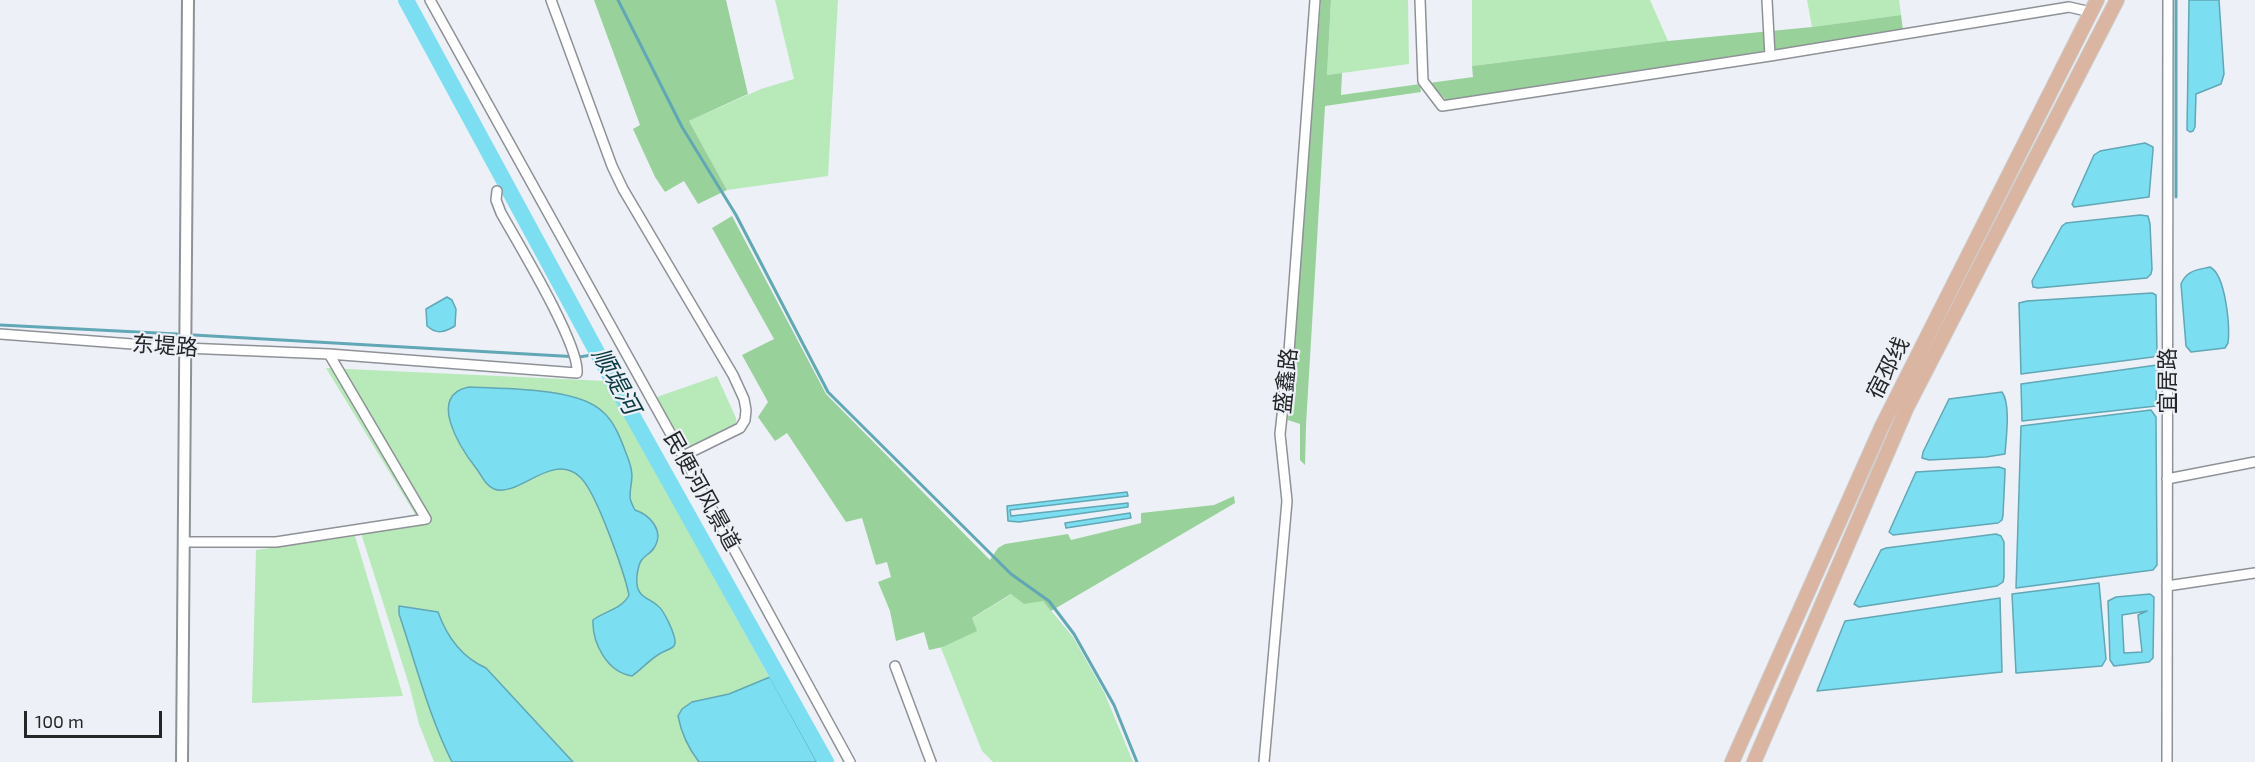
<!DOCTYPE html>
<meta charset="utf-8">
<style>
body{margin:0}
#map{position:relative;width:2255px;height:762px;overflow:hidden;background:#edf1f7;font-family:"Exo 2",sans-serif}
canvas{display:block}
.scale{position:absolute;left:24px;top:711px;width:138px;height:27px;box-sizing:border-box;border:3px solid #252628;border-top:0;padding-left:8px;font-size:18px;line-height:21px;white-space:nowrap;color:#252628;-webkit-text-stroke:4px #edf1f7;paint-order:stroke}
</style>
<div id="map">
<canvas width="2255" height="762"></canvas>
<div class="scale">100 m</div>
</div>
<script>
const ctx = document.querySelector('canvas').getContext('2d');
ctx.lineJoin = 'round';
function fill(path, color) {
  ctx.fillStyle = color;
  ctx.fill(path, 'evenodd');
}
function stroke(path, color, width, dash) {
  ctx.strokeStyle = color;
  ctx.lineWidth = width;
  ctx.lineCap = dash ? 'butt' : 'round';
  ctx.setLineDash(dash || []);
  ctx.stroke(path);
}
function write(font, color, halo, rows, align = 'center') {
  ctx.font = font + ' "Exo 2","Noto Sans SC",sans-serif';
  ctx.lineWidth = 4.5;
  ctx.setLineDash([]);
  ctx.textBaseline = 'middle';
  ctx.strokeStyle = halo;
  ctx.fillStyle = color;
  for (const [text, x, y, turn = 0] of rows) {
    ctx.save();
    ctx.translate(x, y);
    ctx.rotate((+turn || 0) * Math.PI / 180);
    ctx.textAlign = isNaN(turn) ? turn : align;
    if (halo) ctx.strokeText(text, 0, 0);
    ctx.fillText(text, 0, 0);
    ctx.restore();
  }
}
fill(new Path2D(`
 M 775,0 L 838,0 L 828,176 L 727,190 L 689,121 L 761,89 L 794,79 Z
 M 1331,0 L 1408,0 L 1409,64 L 1327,75 Z
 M 1472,0 L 1650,0 L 1668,41 L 1472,66 Z
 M 1807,0 L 1899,0 L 1901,15 L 1812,27 Z
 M 326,368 L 606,381 L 816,762 L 434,762 L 419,724 L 410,688 L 361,533 L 421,524 Z
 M 717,376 L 736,418 L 736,426 L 684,452 L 654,398 Z
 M 355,536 L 403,696 L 252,703 L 256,550 Z
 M 1012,594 L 1043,601 L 1073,637 L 1104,692 L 1133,762 L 993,762 L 982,751 L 941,648 L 976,631 L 971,619 Z`), '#b7e9b9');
fill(new Path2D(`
 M 594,0 L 726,0 L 748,94 L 689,121 L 727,190 L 698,204 L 684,181 L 665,192 L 655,177 L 633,129 L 640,125 Z
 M 1321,0 L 1331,0 L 1327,75 L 1342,73 L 1341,95 L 1420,84 L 1421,92 L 1325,106 L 1306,425 L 1305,465 L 1300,460 L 1300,424 L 1288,420 Z
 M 1901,15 L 1903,30 L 1446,100 L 1429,83 L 1473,77 L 1472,66 L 1668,41 L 1812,27 Z
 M 732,216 L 826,394 L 990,560 L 998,548 L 1005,544 L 1068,534 L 1071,540 L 1141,523 L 1141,513 L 1214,505 L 1234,496 L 1235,503 L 1051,611 L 1043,601 L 1024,604 L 1011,594 L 972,618 L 977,631 L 943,647 L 929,650 L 924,632 L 896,641 L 890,611 L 878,582 L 891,577 L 887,562 L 876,565 L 862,518 L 846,522 L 787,433 L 775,441 L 758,417 L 768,402 L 742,355 L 774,339 L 712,228 Z`), '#98d19a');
const water = new Path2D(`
 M 2189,0 L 2219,0 L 2224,74 L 2221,84 L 2196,94 L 2195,127 L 2193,131 L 2190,132 L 2187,130 Z
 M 2145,143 L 2153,147 L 2153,150 L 2149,197 L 2074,207 L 2072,204 L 2094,155 L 2100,151 Z
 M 2140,215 L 2148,216 L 2150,224 L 2152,269 L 2151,274 L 2147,278 L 2038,288 L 2033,287 L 2032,281 L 2062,226 L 2066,223 Z
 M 2210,267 C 2226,275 2230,327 2228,343 L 2225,348 L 2191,352 L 2186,346 L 2181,284 C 2187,270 2197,270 2210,267 Z
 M 2152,293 L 2156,295 L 2157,354 L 2153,357 L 2021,374 L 2019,303 L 2027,301 Z
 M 447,297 L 452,300 L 456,309 L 455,326 C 445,332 437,335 427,326 L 426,309 Z
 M 2157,365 L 2156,406 L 2022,421 L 2021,384 Z
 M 469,387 C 504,389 578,387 603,412 C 616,423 623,445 629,461 C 635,478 630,482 630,497 C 630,501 633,506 635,510 C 650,515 665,531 654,548 C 651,553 644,556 641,561 C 638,566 636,578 637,584 C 638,597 649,598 658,606 C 664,610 676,636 675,643 C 675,649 665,650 661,653 C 650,659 642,669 632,676 C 607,672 592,643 593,620 C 605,611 622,609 629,595 C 624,572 596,491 580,477 C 552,451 519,498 494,489 C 485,485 482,476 476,468 C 461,449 426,395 469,387 Z
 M 2002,392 C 2011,404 2006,439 2005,454 L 1986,457 L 1929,460 L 1922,458 L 1923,452 L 1949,399 Z
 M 2151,410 L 2156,417 L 2157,565 L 2153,570 L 2016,588 L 2021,426 Z
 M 1999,467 L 2005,469 L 2005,473 L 2003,515 L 2002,520 L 1998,523 L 1893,535 L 1889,532 L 1916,472 Z
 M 1127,492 L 1128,496 L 1010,510 L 1011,516 L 1128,503 L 1128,507 L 1019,522 L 1008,521 L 1007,506 Z
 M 1130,513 L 1131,518 L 1066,528 L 1065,523 Z
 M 1996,534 L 2001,536 L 2004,542 L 2004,577 L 2003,582 L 1997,586 L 1859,607 L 1854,604 L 1881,550 L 1886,548 Z
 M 2099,583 L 2106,659 L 2102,666 L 2016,673 L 2012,594 Z
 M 2150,594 L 2154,597 L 2153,658 L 2149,662 L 2114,666 L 2110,660 L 2108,601 L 2116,597 ZM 2147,611 L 2138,615 L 2142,652 L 2124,653 L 2122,615 Z
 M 2000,598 L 2002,672 L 1817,691 L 1845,621 Z
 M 399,606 L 438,612 C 447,637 461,657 486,668 L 573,762 L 452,762 C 428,714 416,664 399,614 Z
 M 770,677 L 817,762 L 699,762 C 689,749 681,732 678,716 L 682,709 L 692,702 L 729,694 Z`);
fill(water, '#7bdef1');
stroke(water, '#61a7b5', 1.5);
stroke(new Path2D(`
 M 618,0 L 682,127 L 736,215 L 828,392 L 1011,574 L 1049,601 L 1074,634 L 1114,705 L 1137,762
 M 2176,197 L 2176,0
 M 0,325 L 177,334
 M 194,335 L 579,357 L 598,354`), '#61a7b5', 3);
stroke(new Path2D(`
 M 406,0 L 598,354 L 826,762`), '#7bdef1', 16);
const minor = new Path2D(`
 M 430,0 L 683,456 L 850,762
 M 551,0 L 612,166 L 623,189 L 733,375 L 744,399 L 746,410 L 745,420 L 740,428 L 683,456
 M 1420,0 L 1423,81 L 1442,106 L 1770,56 L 2069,7 L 2091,12
 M 1767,0 L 1770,56
 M 0,334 L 185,348 L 329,354 L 577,373 C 580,345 518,243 501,213 L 496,200 L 497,191
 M 2167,479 L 2255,462
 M 184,542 L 276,542 L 426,519 L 329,354
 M 2167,586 L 2255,573
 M 895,666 L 931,762
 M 1264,762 L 1287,501 L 1280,434 L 1289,352 L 1315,0
 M 2167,762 L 2168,0`);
const tertiary = new Path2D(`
 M 182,762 L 188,0`);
const primary = new Path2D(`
 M 1732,762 L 1882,426 L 2097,0
 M 1754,762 L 1907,407 L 2117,0`);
stroke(minor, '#8e9297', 12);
stroke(tertiary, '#8e9297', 14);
stroke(primary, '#cfcfd0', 16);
stroke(minor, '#fff', 9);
stroke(tertiary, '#fff', 10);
stroke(primary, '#dab5a1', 14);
write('22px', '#252628', '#edf1f7', [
 ["东堤路",165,346,4],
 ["宿邳线",1888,368,-63],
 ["盛鑫路",1286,381,-84],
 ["宜居路",2168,381,-90],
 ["民便河风景道",702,491,61]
]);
write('italic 24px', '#093a41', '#edf1f7', [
 ["顺堤河",616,381,61]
]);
</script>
